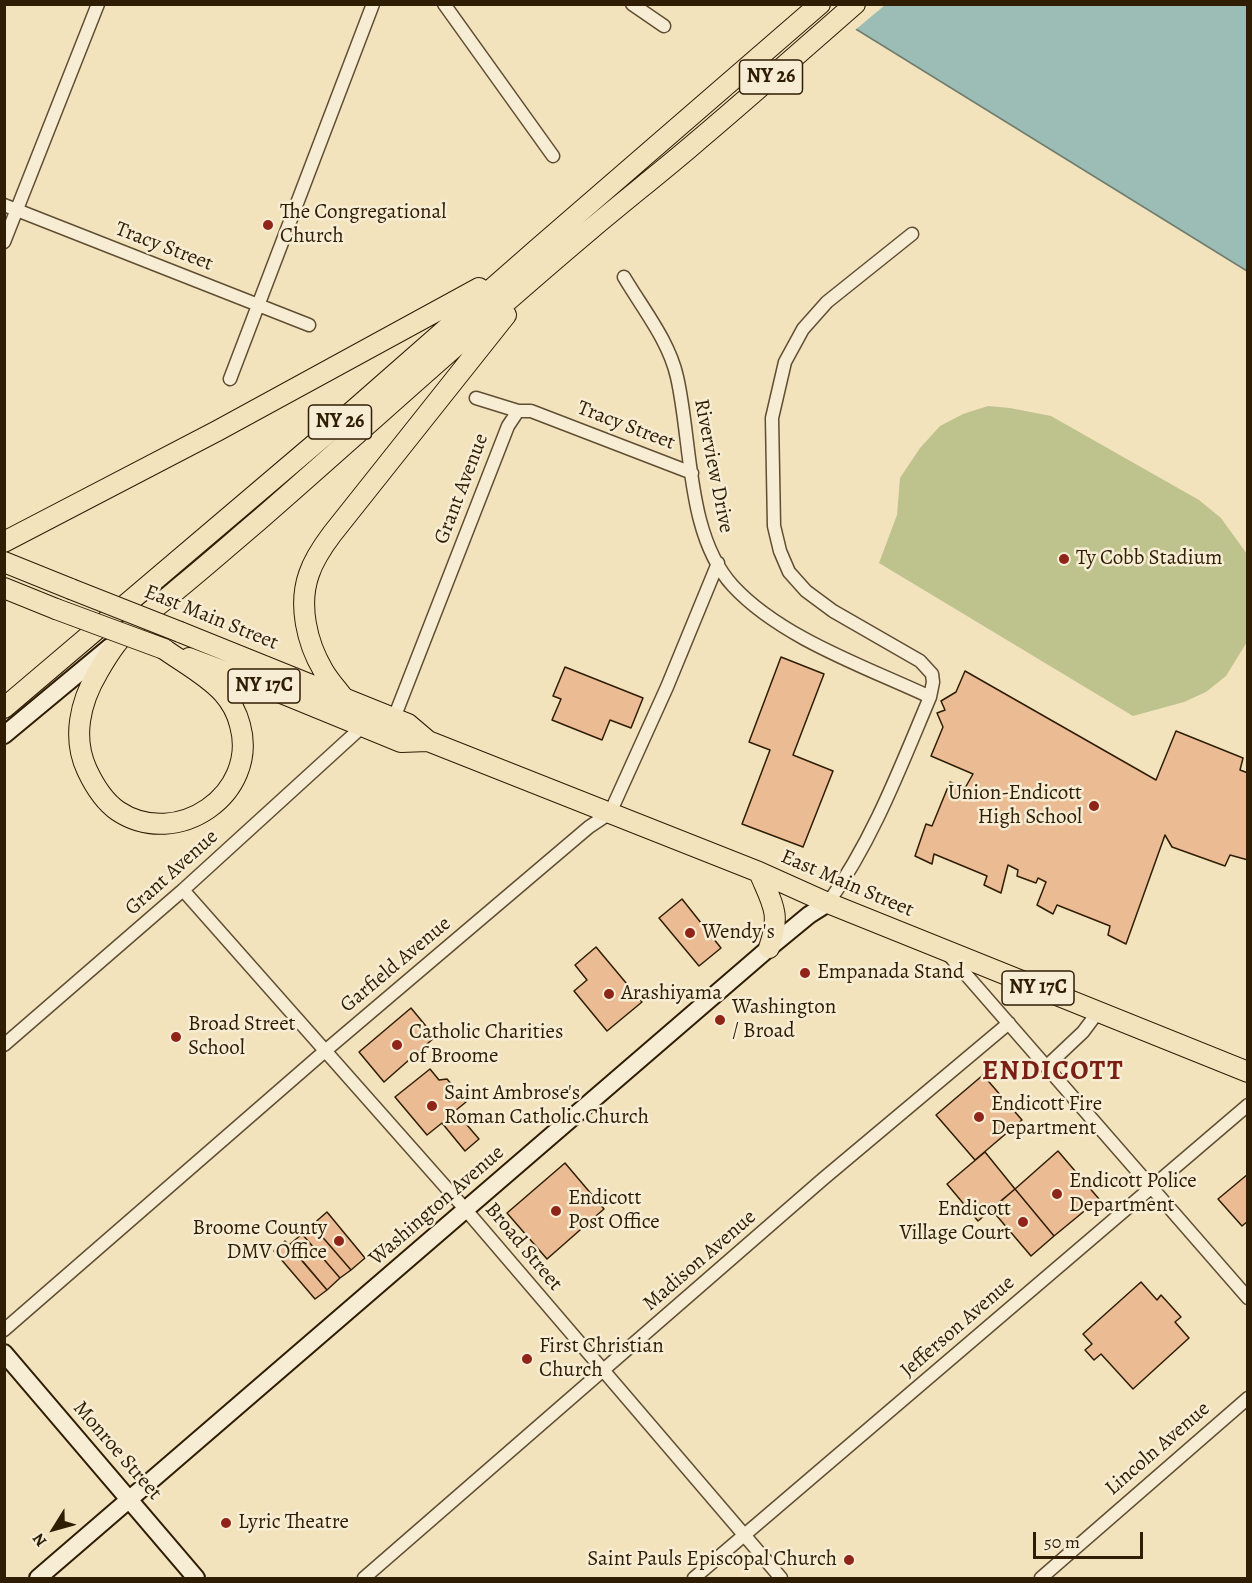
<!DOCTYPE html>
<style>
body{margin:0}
#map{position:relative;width:1252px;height:1583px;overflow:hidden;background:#f2e3bd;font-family:Alegreya,serif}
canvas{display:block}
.frame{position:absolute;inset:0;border:6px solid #2f1d04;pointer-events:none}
.north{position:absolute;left:24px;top:1499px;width:60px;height:60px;-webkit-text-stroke:4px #f7edd4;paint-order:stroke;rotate:233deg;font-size:16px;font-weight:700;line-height:24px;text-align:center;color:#2f1d04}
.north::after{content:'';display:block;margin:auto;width:21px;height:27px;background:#2f1d04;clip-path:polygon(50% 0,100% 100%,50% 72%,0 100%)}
.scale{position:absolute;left:1033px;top:1532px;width:110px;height:27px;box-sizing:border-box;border:3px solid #2f1d04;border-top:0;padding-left:8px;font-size:18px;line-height:21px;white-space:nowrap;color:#2f1d04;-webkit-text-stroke:4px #f7edd4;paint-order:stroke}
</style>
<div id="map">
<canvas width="1252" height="1583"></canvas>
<div class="frame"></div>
<div class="north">N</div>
<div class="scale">50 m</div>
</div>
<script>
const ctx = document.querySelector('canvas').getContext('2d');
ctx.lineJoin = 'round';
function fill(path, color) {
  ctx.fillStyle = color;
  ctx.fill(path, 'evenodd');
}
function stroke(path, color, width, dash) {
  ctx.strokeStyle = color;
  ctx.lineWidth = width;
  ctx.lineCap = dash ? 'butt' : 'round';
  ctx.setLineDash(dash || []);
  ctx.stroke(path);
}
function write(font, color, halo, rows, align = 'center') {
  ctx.font = font + ' Alegreya,serif';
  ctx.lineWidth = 5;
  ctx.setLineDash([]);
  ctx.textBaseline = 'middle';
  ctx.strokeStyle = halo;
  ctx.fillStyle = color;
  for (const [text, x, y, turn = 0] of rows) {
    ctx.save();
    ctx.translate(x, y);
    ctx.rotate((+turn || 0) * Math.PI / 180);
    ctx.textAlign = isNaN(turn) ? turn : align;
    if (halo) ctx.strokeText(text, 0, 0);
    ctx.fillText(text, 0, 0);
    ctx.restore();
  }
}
fill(new Path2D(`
 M 988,406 L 1010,408 L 1051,416 L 1199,500 L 1221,518 L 1247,554 L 1247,642 L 1226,676 L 1206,692 L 1184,702 L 1133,716 L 879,563 L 897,515 L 900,478 L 920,448 L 940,426 L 963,414 Z`), '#bec38e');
const water = new Path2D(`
 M 816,5 L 1247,5 L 1247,271 L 859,31 Z`);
fill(water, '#9cbdb5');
stroke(water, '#707d6e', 1.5);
fill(new Path2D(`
 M 812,4 L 885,5 L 854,31 Z`), '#f2e3bd');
const building = new Path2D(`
 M 781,657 L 824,674 L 793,755 L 833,771 L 803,847 L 742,824 L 770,750 L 749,742 Z
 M 565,667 L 643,698 L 631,728 L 610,720 L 602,740 L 552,720 L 561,699 L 553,696 Z
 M 965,671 L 1156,780 L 1176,731 L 1243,758 L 1240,770 L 1248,773 L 1248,860 L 1230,855 L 1225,866 L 1172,847 L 1165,835 L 1126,944 L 1108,935 L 1110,926 L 1057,905 L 1053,914 L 1037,905 L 1046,882 L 1038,878 L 1036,883 L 1017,876 L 1018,870 L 1008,865 L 1001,893 L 984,885 L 987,876 L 934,854 L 932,864 L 915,856 L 926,824 L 932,826 L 950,782 L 965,788 L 973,774 L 931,756 L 943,727 L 937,713 L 945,710 L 941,701 L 956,692 Z
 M 682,899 L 721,948 L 699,966 L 659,918 Z
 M 596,947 L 642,1002 L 607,1031 L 574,991 L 587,980 L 575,965 Z
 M 411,1008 L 435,1037 L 384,1082 L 359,1052 Z
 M 430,1069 L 439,1080 L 447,1079 L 466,1102 L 455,1111 L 479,1139 L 465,1151 L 442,1123 L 427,1135 L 395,1097 Z
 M 983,1075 L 1022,1120 L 975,1160 L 936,1115 Z
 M 1058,1151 L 1099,1199 L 1054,1236 L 1015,1189 Z
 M 985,1152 L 1015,1189 L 978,1221 L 947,1184 Z
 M 565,1163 L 604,1209 L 547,1259 L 507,1213 Z
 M 1248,1174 L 1248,1221 L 1242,1226 L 1218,1199 Z
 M 1015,1189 L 1054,1236 L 1031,1256 L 991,1209 Z
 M 327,1212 L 365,1258 L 351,1270 L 312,1225 Z
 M 312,1225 L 351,1270 L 340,1278 L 302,1234 Z
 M 302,1234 L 340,1278 L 327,1290 L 289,1245 Z
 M 285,1241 L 327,1290 L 315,1299 L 274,1251 Z
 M 1141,1282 L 1157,1300 L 1161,1295 L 1181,1317 L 1175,1322 L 1189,1338 L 1133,1389 L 1101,1354 L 1094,1360 L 1085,1350 L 1092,1344 L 1083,1334 Z`);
fill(building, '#ebbb93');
stroke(building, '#2f1d04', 1.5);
const street = new Path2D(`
 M 444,4 L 553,156
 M 632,4 L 664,26
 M 4,205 L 309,325
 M 4,242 L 98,4
 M 624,277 C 643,309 669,341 677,377 C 692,442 686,535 733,586 C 781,638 866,667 930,697
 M 230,379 L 373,4
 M 476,398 L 518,411 L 531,411 L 692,473
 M 394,718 L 508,426 L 518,411
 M 183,890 L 466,1210 L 781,1578
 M 828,903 C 873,840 900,768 930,697 L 933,682 L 932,674 L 920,661 L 833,611 L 806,591 L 789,572 L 780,551 L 774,526 L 772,418 L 785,362 L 803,329 L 827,302 L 912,234
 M 949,955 L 1248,1298
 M 4,1045 L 183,890 L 363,726
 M 1047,1066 L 1083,1032 L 1098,1012
 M 4,1330 L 325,1051 L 589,827 L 610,813 L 667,687 L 718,563
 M 364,1578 L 823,1179 L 1009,1023
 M 694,1578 L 1248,1105
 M 1041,1578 L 1248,1398`);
const secondary = new Path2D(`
 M 4,735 L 110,647
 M 4,1353 L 196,1578
 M 38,1578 L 769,948 L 809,915 L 828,903`);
const primary = new Path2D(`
 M 4,542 L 217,431 L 479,288
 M 4,562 L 71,589
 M 4,588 L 56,609
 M 180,632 L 408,724 L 428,741 L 759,872 L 828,903 L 1248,1072
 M 164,649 C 182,662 208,676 223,693 C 231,702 237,713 240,725 C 259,794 177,850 118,811 C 105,802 94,785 87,770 C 72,738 80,702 98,672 C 105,660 113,646 123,636 C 140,618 161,604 179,588 C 206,566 232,543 258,521 C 369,424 478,324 591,229 C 623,202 656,176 688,149 C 744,102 799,53 855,4
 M 189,658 L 274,690 L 401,742 L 428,741
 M 343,697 C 336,688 328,679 323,670 C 307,643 298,605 309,574 C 314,559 323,546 332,534 L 506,315
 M 4,708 L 323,437 L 536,250 L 820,4
 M 759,872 C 773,905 781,913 769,948`);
stroke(street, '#604e32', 15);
stroke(secondary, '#2f1d04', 20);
stroke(primary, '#2f1d04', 22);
stroke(street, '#f7edd4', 12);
stroke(secondary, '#f7edd4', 16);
stroke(primary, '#f2e3bd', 20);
const primaryBridge = new Path2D(`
 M 71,589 L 180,632
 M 56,609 L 164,649`);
stroke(primaryBridge, '#2f1d04', 22, []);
stroke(primaryBridge, '#f2e3bd', 20);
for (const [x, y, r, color] of [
 [268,225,6,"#8f2418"],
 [1064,559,6,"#8f2418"],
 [1094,806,6,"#8f2418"],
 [690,933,6,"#8f2418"],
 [805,973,6,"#8f2418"],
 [609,994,6,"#8f2418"],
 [720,1020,6,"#8f2418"],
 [176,1037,6,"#8f2418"],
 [397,1045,6,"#8f2418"],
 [432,1106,6,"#8f2418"],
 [979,1117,6,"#8f2418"],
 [1057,1194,6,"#8f2418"],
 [556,1211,6,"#8f2418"],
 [1023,1222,6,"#8f2418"],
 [339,1241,6,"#8f2418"],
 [527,1359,6,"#8f2418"],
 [226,1523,6,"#8f2418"],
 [849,1560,6,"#8f2418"]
]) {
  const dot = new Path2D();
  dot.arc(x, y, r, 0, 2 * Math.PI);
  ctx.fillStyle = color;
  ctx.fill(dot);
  stroke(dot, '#f7edd4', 2);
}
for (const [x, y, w] of [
 [771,77,63],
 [340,422,63],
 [264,686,72],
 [1038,988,72]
]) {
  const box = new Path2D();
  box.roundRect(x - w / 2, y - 17, w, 34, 4.5);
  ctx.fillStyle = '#f7edd4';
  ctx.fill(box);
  stroke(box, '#2f1d04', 1.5);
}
write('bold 20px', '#2f1d04', null, [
 ["NY 26",771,77],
 ["NY 26",340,422],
 ["NY 17C",264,686],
 ["NY 17C",1038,988]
]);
write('21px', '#2f1d04', '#f7edd4', [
 ["The Congregational",280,213],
 ["Church",280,237],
 ["Ty Cobb Stadium",1076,559],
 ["Union-Endicott",1082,794,"right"],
 ["High School",1082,818,"right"],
 ["Wendy's",702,933],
 ["Empanada Stand",817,973],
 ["Arashiyama",621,994],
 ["Washington",732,1008],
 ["/ Broad",732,1032],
 ["Broad Street",188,1025],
 ["School",188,1049],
 ["Catholic Charities",409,1033],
 ["of Broome",409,1057],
 ["Saint Ambrose's",444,1094],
 ["Roman Catholic Church",444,1118],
 ["Endicott Fire",991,1105],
 ["Department",991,1129],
 ["Endicott Police",1069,1182],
 ["Department",1069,1206],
 ["Endicott",568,1199],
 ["Post Office",568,1223],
 ["Endicott",1011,1210,"right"],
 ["Village Court",1011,1234,"right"],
 ["Broome County",327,1229,"right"],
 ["DMV Office",327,1253,"right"],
 ["First Christian",539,1347],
 ["Church",539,1371],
 ["Lyric Theatre",238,1523],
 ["Saint Pauls Episcopal Church",837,1560,"right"]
], 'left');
write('21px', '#2f1d04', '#f7edd4', [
 ["Tracy Street",164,247,21],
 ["Tracy Street",626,426,21],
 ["Riverview Drive",713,466,79],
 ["Grant Avenue",462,489,-69],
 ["East Main Street",211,618,22],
 ["Grant Avenue",172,873,-42],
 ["East Main Street",847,884,23],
 ["Garfield Avenue",396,965,-40],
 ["Washington Avenue",437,1206,-41],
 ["Broad Street",523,1247,50],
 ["Madison Avenue",700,1261,-41],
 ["Jefferson Avenue",958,1327,-41],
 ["Lincoln Avenue",1158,1449,-41],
 ["Monroe Street",117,1451,49]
]);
ctx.letterSpacing = '1.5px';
write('bold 27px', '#7a1f14', '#f7edd4', [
 ["ENDICOTT",1053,1072]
]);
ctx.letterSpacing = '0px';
</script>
